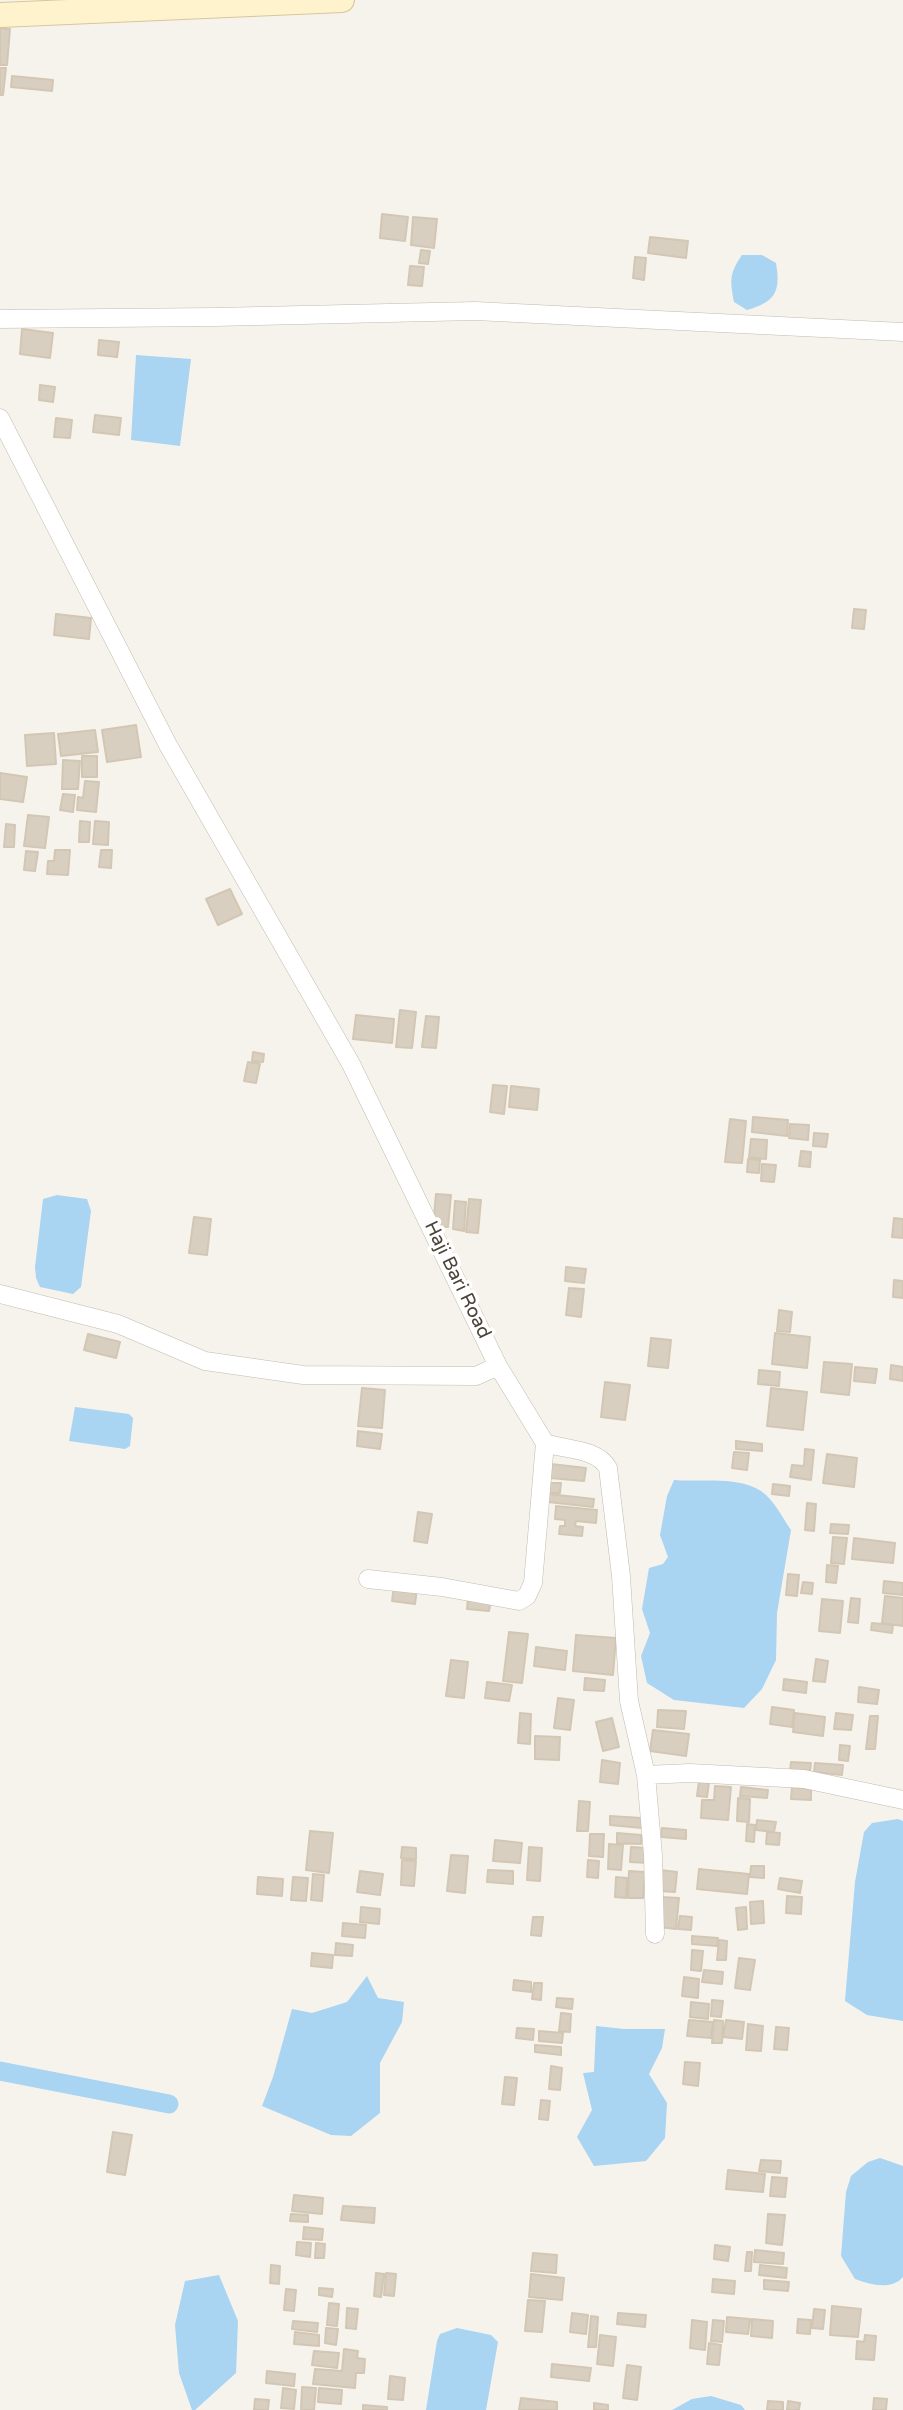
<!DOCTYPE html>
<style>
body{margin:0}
canvas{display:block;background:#f6f3ec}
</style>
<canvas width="903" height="2410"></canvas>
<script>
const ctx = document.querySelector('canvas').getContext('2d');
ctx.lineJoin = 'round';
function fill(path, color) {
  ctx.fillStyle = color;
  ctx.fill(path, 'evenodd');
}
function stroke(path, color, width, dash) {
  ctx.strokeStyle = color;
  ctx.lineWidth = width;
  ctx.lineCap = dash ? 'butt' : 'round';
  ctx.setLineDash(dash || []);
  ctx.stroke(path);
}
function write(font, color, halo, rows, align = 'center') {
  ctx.font = font + ' "Varela Round",sans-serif';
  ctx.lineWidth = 7;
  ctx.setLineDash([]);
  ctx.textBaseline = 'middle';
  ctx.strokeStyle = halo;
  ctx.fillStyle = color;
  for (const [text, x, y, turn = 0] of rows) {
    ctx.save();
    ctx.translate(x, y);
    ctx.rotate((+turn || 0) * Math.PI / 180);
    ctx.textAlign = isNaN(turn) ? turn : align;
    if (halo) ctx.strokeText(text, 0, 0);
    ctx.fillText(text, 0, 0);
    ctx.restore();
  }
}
fill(new Path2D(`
 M 742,255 L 762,255 L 776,263 C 781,292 775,302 747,310 L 734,302 C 730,280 729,274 742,255 Z
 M 136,355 L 191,359 L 180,446 L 131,440 Z
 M 57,1195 L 87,1199 L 91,1211 L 81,1287 L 73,1294 L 40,1287 L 36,1278 L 35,1267 L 43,1199 Z
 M 75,1407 L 129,1414 L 133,1418 L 130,1446 L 125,1449 L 69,1441 Z
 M 674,1480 C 699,1482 740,1476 761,1491 C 774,1500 782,1517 791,1530 L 777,1613 L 776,1660 L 762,1689 L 744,1708 L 674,1700 L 647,1683 L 641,1656 L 650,1633 L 642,1609 L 649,1568 L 663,1564 L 668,1557 L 660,1535 L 667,1496 Z
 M 898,1819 L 903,1821 L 903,2021 L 867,2015 L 845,2001 L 855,1882 L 864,1832 L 872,1823 Z
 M 367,1976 L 378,1998 L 404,2002 L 402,2022 L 380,2063 L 380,2113 L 351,2136 L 331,2135 L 262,2106 L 273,2077 L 292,2009 L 312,2013 L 347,2002 Z
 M 596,2026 L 624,2029 L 665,2029 L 662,2048 L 649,2074 L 667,2103 L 665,2138 L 646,2161 L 594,2166 L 577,2137 L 592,2110 L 583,2073 L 594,2072 Z
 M 880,2158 L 903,2166 L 903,2277 C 891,2291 869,2284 855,2279 L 841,2256 L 846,2192 L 851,2176 L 868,2162 Z
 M 219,2275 L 238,2321 L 236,2373 L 195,2410 L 192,2410 L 179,2373 L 175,2325 L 185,2281 Z
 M 457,2328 L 491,2335 L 498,2342 L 486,2410 L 426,2410 L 437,2341 L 440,2334 Z
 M 711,2396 L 741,2405 L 745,2410 L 672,2410 L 692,2399 Z`), '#a9d4f2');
stroke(new Path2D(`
 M 0,2071 L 169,2104`), '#a9d4f2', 19);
const building = new Path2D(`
 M 0,28 L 10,29 L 7,65 L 0,65 Z
 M 0,68 L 6,68 L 3,95 L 0,95 Z
 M 12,76 L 53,80 L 52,91 L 11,87 Z
 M 382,214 L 408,217 L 405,241 L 380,238 Z
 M 413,217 L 437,219 L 434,248 L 411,245 Z
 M 650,237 L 688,241 L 686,258 L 648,253 Z
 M 421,250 L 430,251 L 428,264 L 419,263 Z
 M 635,257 L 646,258 L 644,280 L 633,278 Z
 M 410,266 L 424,267 L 422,286 L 408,285 Z
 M 22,329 L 53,333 L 50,358 L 20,354 Z
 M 99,340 L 119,342 L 117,357 L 98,355 Z
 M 40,385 L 55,387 L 53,402 L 39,400 Z
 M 95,415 L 121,418 L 119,435 L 93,432 Z
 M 56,418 L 72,420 L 70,438 L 54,437 Z
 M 854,609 L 866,610 L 864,629 L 852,628 Z
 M 56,614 L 91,618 L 89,639 L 54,635 Z
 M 136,725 L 141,757 L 107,762 L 102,730 Z
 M 95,730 L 98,752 L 61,756 L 58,734 Z
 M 54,733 L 56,764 L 27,766 L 25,735 Z
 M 82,756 L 97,756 L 97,777 L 82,777 Z
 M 63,760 L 80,761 L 78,789 L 62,789 Z
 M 0,773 L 27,777 L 23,802 L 0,799 Z
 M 85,781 L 99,782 L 96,812 L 77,810 L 78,797 L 83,798 Z
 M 63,794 L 75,795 L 73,812 L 60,810 Z
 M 28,815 L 49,817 L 45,848 L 24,846 Z
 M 80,821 L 90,822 L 89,842 L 79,842 Z
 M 95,821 L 109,822 L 108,845 L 93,844 Z
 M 6,824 L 15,825 L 14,847 L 4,847 Z
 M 55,850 L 70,850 L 68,875 L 47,874 L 48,861 L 54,861 Z
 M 101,850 L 112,850 L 111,868 L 99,867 Z
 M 26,851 L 38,852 L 35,871 L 24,870 Z
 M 230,889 L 242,914 L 218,925 L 206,899 Z
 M 400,1010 L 416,1012 L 412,1048 L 396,1047 Z
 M 356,1015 L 394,1019 L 392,1043 L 353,1039 Z
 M 426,1016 L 439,1017 L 436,1048 L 422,1047 Z
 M 253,1052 L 264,1054 L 263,1062 L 252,1061 Z
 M 248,1062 L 260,1064 L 256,1083 L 244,1081 Z
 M 493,1085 L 507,1086 L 504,1114 L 490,1112 Z
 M 511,1086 L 539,1089 L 537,1110 L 509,1107 Z
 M 753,1117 L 788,1120 L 787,1136 L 752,1132 Z
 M 730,1119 L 746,1121 L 742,1163 L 725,1162 Z
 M 790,1124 L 809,1125 L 808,1140 L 789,1138 Z
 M 814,1133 L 828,1134 L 826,1147 L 813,1146 Z
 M 751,1139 L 767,1140 L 766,1159 L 749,1157 Z
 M 801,1151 L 811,1152 L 810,1167 L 799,1166 Z
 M 748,1159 L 760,1160 L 759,1173 L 747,1172 Z
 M 762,1164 L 776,1165 L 774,1182 L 761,1181 Z
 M 436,1194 L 451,1195 L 448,1227 L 433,1226 Z
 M 469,1199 L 481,1200 L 478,1233 L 466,1232 Z
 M 455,1201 L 466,1202 L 464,1231 L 453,1229 Z
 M 194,1217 L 211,1219 L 207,1255 L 189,1253 Z
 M 894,1218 L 903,1219 L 903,1238 L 892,1237 Z
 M 566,1267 L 586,1269 L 584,1283 L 565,1281 Z
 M 894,1280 L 903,1281 L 903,1298 L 893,1297 Z
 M 569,1288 L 584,1289 L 581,1317 L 566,1315 Z
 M 779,1310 L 792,1312 L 790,1332 L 777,1331 Z
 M 775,1333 L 810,1337 L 807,1368 L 772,1364 Z
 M 88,1334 L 120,1342 L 116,1358 L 84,1350 Z
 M 651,1338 L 671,1340 L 668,1368 L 648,1366 Z
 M 824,1362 L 852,1364 L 849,1395 L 821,1392 Z
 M 891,1365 L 903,1367 L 903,1381 L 890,1379 Z
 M 855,1367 L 877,1369 L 875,1383 L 854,1381 Z
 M 759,1370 L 780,1372 L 779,1386 L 758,1384 Z
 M 605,1382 L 630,1385 L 625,1420 L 601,1417 Z
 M 362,1388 L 385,1390 L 382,1428 L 358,1426 Z
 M 771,1388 L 807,1392 L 803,1430 L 767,1426 Z
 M 358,1431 L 382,1434 L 380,1449 L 357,1446 Z
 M 736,1441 L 762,1444 L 762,1451 L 736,1449 Z
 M 805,1449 L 814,1450 L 811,1480 L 790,1477 L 792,1465 L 804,1466 Z
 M 734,1452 L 749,1453 L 747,1470 L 732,1468 Z
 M 827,1454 L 857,1458 L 854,1487 L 823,1483 Z
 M 551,1464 L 586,1468 L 584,1481 L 550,1478 Z
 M 547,1483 L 561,1483 L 560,1493 L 547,1493 Z
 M 773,1484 L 790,1486 L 789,1496 L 772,1494 Z
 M 549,1494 L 594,1499 L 593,1507 L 548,1502 Z
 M 807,1503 L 816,1504 L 814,1531 L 805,1530 Z
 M 556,1506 L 597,1510 L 596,1523 L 576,1521 L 575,1526 L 583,1527 L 582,1536 L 559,1534 L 560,1526 L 565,1526 L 565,1520 L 555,1519 Z
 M 418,1512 L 432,1514 L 427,1543 L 414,1541 Z
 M 831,1524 L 849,1525 L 848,1534 L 830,1533 Z
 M 833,1537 L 847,1538 L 844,1564 L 831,1563 Z
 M 854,1538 L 895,1543 L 893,1563 L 852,1559 Z
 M 827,1565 L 838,1566 L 836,1583 L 826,1582 Z
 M 788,1574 L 799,1575 L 797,1596 L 786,1595 Z
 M 884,1581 L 903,1583 L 903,1595 L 883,1593 Z
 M 803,1582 L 813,1583 L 812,1594 L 801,1593 Z
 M 394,1586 L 417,1589 L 415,1604 L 392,1601 Z
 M 885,1596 L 903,1598 L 903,1626 L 882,1623 Z
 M 468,1597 L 491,1600 L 489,1611 L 467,1609 Z
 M 851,1598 L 860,1599 L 858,1623 L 848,1622 Z
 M 822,1599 L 843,1601 L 840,1633 L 819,1631 Z
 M 872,1623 L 893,1625 L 892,1633 L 871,1630 Z
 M 509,1632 L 528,1634 L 522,1683 L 503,1681 Z
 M 576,1635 L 616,1638 L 613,1675 L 573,1671 Z
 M 536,1647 L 567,1651 L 565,1670 L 534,1666 Z
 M 816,1659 L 828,1661 L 825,1682 L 813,1681 Z
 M 451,1660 L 468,1662 L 464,1698 L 446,1696 Z
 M 585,1678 L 605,1680 L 604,1691 L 584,1690 Z
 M 784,1679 L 807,1682 L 806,1693 L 783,1690 Z
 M 487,1682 L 512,1685 L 509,1701 L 485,1698 Z
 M 859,1687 L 879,1690 L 877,1704 L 858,1702 Z
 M 558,1698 L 574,1700 L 570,1730 L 554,1728 Z
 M 772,1707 L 794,1710 L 792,1727 L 770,1724 Z
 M 658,1710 L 686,1711 L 684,1729 L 657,1727 Z
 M 520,1713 L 531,1714 L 530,1744 L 518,1743 Z
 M 795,1713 L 825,1717 L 823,1736 L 793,1732 Z
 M 836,1713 L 853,1715 L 851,1730 L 834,1729 Z
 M 870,1716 L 878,1716 L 875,1749 L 866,1749 Z
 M 612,1718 L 619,1747 L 603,1751 L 596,1722 Z
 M 653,1730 L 689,1734 L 686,1756 L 650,1751 Z
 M 535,1736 L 560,1737 L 559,1760 L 535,1759 Z
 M 840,1745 L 850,1746 L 848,1761 L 839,1760 Z
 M 602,1760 L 620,1763 L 618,1784 L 600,1782 Z
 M 791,1762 L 811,1763 L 810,1772 L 790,1770 Z
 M 815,1763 L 843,1765 L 842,1775 L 814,1772 Z
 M 699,1781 L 709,1782 L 707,1797 L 697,1796 Z
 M 715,1786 L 731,1787 L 728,1820 L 701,1818 L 702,1800 L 714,1800 Z
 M 741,1787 L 768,1790 L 767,1798 L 740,1796 Z
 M 792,1787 L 811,1789 L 811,1800 L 791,1799 Z
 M 738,1798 L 750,1799 L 749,1822 L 737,1821 Z
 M 579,1801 L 590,1802 L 588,1831 L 577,1831 Z
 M 610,1816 L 642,1818 L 642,1828 L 610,1825 Z
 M 757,1820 L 776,1822 L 774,1832 L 756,1830 Z
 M 747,1824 L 755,1825 L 754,1842 L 746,1841 Z
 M 662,1828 L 686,1830 L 686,1839 L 661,1837 Z
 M 310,1831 L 333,1833 L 329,1873 L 306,1870 Z
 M 767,1832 L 780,1833 L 779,1845 L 766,1844 Z
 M 617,1833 L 641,1835 L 641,1844 L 617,1843 Z
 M 590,1834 L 604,1834 L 603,1857 L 589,1856 Z
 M 495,1840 L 522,1843 L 520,1863 L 493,1861 Z
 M 609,1844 L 623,1845 L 621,1870 L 608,1869 Z
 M 402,1847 L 416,1848 L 416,1859 L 401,1858 Z
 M 529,1847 L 542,1848 L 540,1881 L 527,1880 Z
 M 631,1847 L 648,1848 L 648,1863 L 630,1862 Z
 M 451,1855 L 468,1856 L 465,1893 L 447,1891 Z
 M 402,1860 L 416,1861 L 414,1886 L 401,1885 Z
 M 588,1860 L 599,1861 L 598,1878 L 587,1877 Z
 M 751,1866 L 764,1866 L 764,1878 L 750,1877 Z
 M 699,1869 L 749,1874 L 747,1894 L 697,1889 Z
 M 488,1870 L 513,1871 L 513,1884 L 487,1882 Z
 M 660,1870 L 677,1872 L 675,1892 L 658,1891 Z
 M 360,1871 L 383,1874 L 380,1895 L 357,1892 Z
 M 629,1871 L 645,1872 L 643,1898 L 628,1898 Z
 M 313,1874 L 324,1875 L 322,1901 L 311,1900 Z
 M 258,1877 L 283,1879 L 282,1896 L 257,1894 Z
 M 293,1877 L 308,1878 L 306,1901 L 291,1900 Z
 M 616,1877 L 627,1878 L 626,1898 L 615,1897 Z
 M 780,1878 L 802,1881 L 800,1893 L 778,1889 Z
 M 787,1896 L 802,1897 L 801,1914 L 786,1913 Z
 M 661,1897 L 679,1898 L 676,1929 L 659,1927 Z
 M 763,1901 L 764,1923 L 751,1924 L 750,1902 Z
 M 361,1907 L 380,1909 L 379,1924 L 360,1922 Z
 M 746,1907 L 747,1929 L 738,1930 L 736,1908 Z
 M 680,1916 L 692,1917 L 691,1930 L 678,1929 Z
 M 533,1917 L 543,1917 L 541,1936 L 531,1935 Z
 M 343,1923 L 366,1925 L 365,1938 L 342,1936 Z
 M 692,1936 L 718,1938 L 717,1946 L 692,1944 Z
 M 719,1940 L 727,1941 L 726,1960 L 717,1960 Z
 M 336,1943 L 353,1945 L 352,1956 L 335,1955 Z
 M 692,1950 L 703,1951 L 701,1971 L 691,1970 Z
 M 312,1953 L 333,1955 L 332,1968 L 311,1966 Z
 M 739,1958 L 755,1960 L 750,1990 L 735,1988 Z
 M 704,1970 L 723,1972 L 722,1984 L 702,1982 Z
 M 684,1977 L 699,1979 L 698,1998 L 682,1996 Z
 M 514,1980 L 531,1982 L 531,1992 L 513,1990 Z
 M 534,1983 L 542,1983 L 541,2000 L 532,1999 Z
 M 557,1998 L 573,1999 L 572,2009 L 556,2007 Z
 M 712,2000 L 723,2001 L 721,2017 L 711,2016 Z
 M 691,2002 L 709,2004 L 708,2019 L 690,2017 Z
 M 561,2013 L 571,2014 L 570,2032 L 559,2031 Z
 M 689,2020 L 713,2022 L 711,2038 L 687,2036 Z
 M 714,2020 L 723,2021 L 722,2043 L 712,2043 Z
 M 726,2020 L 744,2022 L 742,2039 L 723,2037 Z
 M 748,2024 L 763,2026 L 761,2051 L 746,2050 Z
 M 776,2027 L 789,2028 L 787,2050 L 774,2049 Z
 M 517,2028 L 534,2029 L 533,2040 L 516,2038 Z
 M 539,2031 L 563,2033 L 562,2043 L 539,2041 Z
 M 535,2045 L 561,2047 L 561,2055 L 535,2052 Z
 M 685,2062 L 700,2063 L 698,2086 L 683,2084 Z
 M 551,2066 L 562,2068 L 560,2090 L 549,2089 Z
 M 505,2077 L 517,2078 L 514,2105 L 502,2104 Z
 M 541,2100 L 550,2101 L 548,2120 L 539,2119 Z
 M 113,2132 L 132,2135 L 125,2175 L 107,2172 Z
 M 761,2160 L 781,2161 L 780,2173 L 759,2171 Z
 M 728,2170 L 765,2174 L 763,2192 L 726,2189 Z
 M 772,2177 L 787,2178 L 785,2197 L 770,2196 Z
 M 294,2195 L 323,2198 L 322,2214 L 292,2211 Z
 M 343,2206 L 375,2208 L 374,2223 L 341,2220 Z
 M 291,2214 L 308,2215 L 308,2222 L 290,2221 Z
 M 768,2214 L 785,2215 L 782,2245 L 766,2243 Z
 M 304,2227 L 323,2229 L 322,2240 L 303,2239 Z
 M 297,2242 L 311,2243 L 310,2257 L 296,2255 Z
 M 316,2243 L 325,2244 L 324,2258 L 315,2258 Z
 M 715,2245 L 730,2247 L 728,2261 L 714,2259 Z
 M 755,2250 L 784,2253 L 783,2264 L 754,2262 Z
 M 747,2252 L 752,2252 L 751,2271 L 745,2271 Z
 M 533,2253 L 557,2255 L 556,2273 L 531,2271 Z
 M 271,2265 L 280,2266 L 279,2284 L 270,2283 Z
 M 760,2265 L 787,2268 L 786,2278 L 759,2275 Z
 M 376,2273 L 384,2274 L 381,2297 L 374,2296 Z
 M 386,2273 L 396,2274 L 394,2296 L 384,2295 Z
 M 531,2274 L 564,2278 L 562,2300 L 529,2297 Z
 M 713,2279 L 735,2281 L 734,2294 L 712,2292 Z
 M 764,2280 L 789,2282 L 788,2291 L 764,2289 Z
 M 319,2288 L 333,2289 L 332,2297 L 319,2295 Z
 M 286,2289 L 296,2290 L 294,2311 L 284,2310 Z
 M 528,2300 L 545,2301 L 542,2332 L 525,2331 Z
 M 329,2303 L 339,2304 L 337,2326 L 327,2325 Z
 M 832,2306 L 861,2309 L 858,2337 L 830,2335 Z
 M 347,2308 L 358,2309 L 356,2329 L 346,2328 Z
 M 814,2309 L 825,2310 L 823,2329 L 812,2328 Z
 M 572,2313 L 588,2315 L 586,2334 L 570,2332 Z
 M 618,2313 L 646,2315 L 645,2327 L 617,2324 Z
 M 591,2316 L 598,2317 L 596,2347 L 588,2347 Z
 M 727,2317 L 750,2319 L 748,2334 L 726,2332 Z
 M 752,2319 L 773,2321 L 772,2338 L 751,2336 Z
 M 798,2319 L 811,2320 L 810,2334 L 797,2333 Z
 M 692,2320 L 707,2322 L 705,2350 L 690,2348 Z
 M 713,2320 L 724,2321 L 722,2342 L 711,2341 Z
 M 293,2321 L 318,2323 L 317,2332 L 292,2329 Z
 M 326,2328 L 338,2329 L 336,2345 L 325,2343 Z
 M 295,2332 L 319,2335 L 319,2346 L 294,2344 Z
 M 600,2335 L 616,2337 L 613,2366 L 597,2364 Z
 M 865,2335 L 876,2336 L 874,2360 L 856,2359 L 857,2341 L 864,2342 Z
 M 709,2343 L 721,2345 L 719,2365 L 707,2364 Z
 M 344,2349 L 358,2351 L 357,2358 L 365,2359 L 364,2373 L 356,2373 L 355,2388 L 313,2384 L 315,2369 L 342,2371 Z
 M 314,2351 L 339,2353 L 337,2368 L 312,2365 Z
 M 552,2364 L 591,2368 L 589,2381 L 551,2377 Z
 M 627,2365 L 641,2367 L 637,2400 L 623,2398 Z
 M 267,2371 L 295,2374 L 294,2386 L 266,2383 Z
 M 390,2376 L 405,2378 L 403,2400 L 388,2399 Z
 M 302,2387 L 316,2388 L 314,2410 L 301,2410 Z
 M 283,2388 L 296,2390 L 294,2409 L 281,2408 Z
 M 319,2388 L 342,2390 L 341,2404 L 318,2402 Z
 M 521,2398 L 557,2402 L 557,2410 L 519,2410 Z
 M 874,2398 L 887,2399 L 886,2410 L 873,2410 Z
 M 255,2399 L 269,2400 L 268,2410 L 254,2410 Z
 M 768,2401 L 783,2402 L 783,2410 L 767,2410 Z
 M 788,2401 L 800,2403 L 799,2410 L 787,2410 Z
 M 594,2403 L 608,2405 L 608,2410 L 594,2410 Z
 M 363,2405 L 387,2407 L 387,2410 L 363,2410 Z`);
fill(building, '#d8cfc1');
stroke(building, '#d3c7b4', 2);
const minor = new Path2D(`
 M 0,319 L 215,317 L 475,311 L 903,332
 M 0,418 L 168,745 L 351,1064 L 498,1366 L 476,1376 L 303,1375 L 205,1361 L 118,1324 L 0,1294
 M 498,1366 L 545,1443 C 565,1450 597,1448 608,1468 L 621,1576 L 629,1701 L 646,1775 L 690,1773 L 804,1779 L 903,1800
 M 368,1579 L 442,1587 L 519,1601 L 527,1596 L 533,1583 L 545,1443
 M 646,1775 L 653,1855 L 655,1934`);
const secondary = new Path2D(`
 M 0,15 L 342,0`);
stroke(minor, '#c2bbae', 19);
stroke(secondary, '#d6c79b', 26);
stroke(minor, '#fff', 18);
stroke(secondary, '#fff3cd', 24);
write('19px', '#4b4439', '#fff', [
 ["Haji Bari Road",457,1280,64]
]);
</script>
